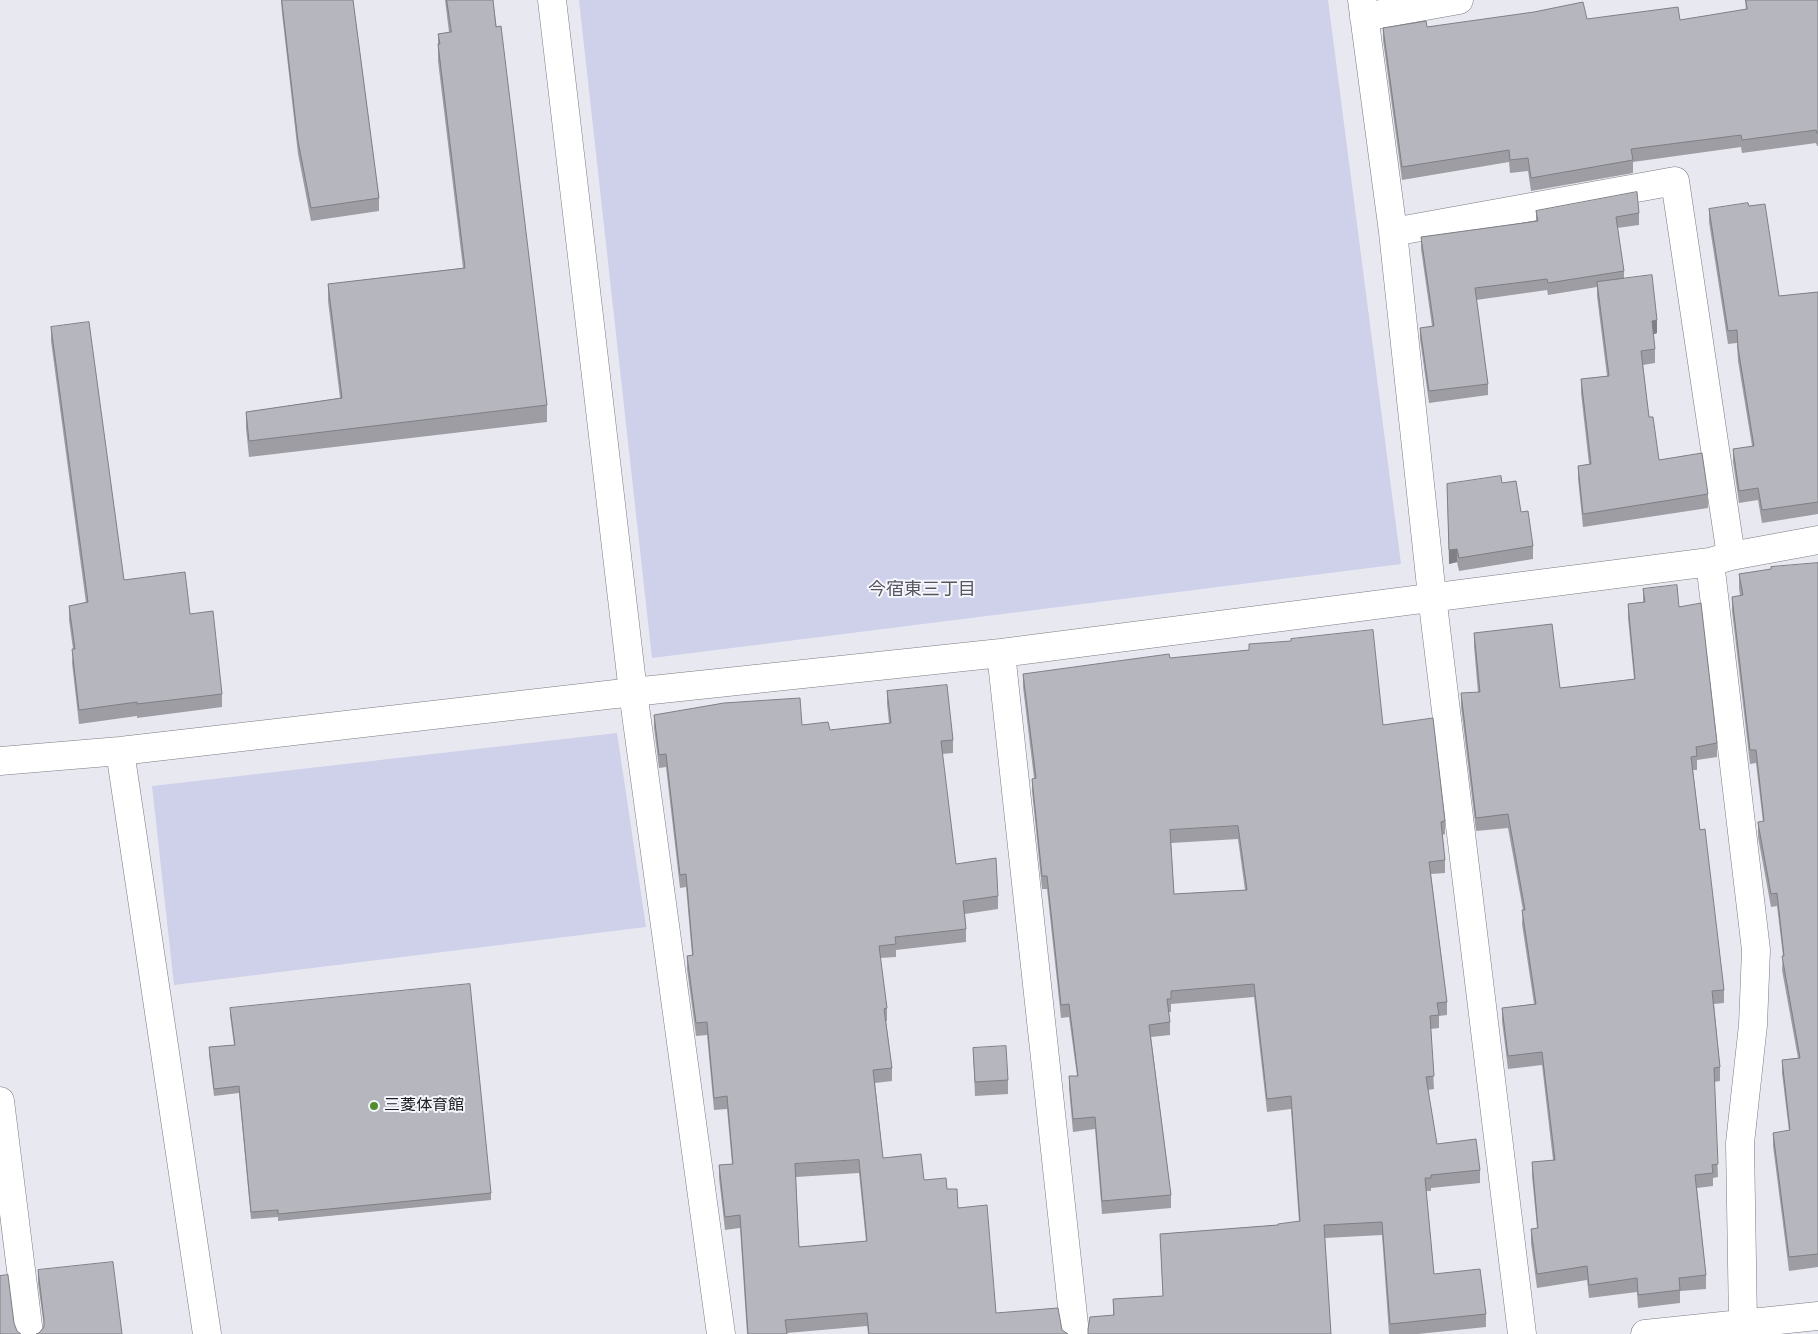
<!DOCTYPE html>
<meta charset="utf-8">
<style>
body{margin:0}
canvas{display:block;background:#e8e8f1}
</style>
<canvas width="1818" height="1334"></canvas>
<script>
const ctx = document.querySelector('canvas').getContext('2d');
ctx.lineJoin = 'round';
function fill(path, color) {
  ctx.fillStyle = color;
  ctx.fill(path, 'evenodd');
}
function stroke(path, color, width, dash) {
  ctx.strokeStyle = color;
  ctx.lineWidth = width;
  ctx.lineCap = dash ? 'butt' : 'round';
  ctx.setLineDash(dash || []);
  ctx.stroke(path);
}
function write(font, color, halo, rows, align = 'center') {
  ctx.font = font + ' "Roboto Condensed","Noto Sans JP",sans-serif';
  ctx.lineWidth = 4;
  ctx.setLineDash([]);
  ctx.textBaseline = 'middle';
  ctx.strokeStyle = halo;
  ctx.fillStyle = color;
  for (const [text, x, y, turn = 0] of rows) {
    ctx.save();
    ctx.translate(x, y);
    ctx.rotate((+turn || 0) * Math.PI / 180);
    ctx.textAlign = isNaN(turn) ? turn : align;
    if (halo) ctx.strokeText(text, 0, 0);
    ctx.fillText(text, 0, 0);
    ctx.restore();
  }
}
fill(new Path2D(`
 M 579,0 L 1328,0 L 1401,564 L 652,658 Z
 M 617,733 L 646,927 L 174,985 L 152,786 Z`), '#cfd0ea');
const minor = new Path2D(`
 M 552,0 L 633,692 L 721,1334
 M 1362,0 L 1393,232 L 1432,596 L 1522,1334
 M 1364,17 L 1459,0
 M 1393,232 L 1675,181 L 1731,556
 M 1710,562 L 1756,950 L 1753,1025 L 1740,1143 L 1743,1323
 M 1001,653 L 1075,1334
 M 120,751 L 207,1334
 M 0,761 L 120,751 L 633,692 L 1001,653 L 1710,562 L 1731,556 L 1818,540
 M 0,1101 L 29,1334
 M 1645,1334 L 1818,1316`);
stroke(minor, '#7b7b83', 29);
stroke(minor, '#fff', 28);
fill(new Path2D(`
 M 281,0 L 353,0 L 379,198 L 379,211 L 311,221 L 298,154 L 282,13 Z
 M 445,0 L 493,0 L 547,405 L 547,422 L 249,457 L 246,428 L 246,412 L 340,398 L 328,301 L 328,284 L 463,268 L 438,61 L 438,34 L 449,32 Z
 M 1745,0 L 1818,0 L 1818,146 L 1817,146 L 1816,143 L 1742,153 L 1741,147 L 1633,162 L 1633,173 L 1531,191 L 1528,171 L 1510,173 L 1509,162 L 1402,180 L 1383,40 L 1383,28 L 1427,27 L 1587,19 L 1680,20 L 1746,10 Z
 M 1749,206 L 1779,296 L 1818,292 L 1818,514 L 1762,523 L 1758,500 L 1739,503 L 1733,462 L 1733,449 L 1752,446 L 1738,361 L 1737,343 L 1728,344 L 1709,222 L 1709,209 Z
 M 1536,211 L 1639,213 L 1639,225 L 1617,228 L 1624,271 L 1624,278 L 1657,333 L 1653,334 L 1655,349 L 1655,363 L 1643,365 L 1649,417 L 1659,460 L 1708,494 L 1708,508 L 1583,527 L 1578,479 L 1578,466 L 1589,464 L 1581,393 L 1581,379 L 1607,376 L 1597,296 L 1597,287 L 1548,295 L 1547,290 L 1476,300 L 1488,384 L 1488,395 L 1429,403 L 1420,339 L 1420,328 L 1432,326 L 1421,249 L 1421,237 L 1536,221 Z
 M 51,327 L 124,580 L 190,614 L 222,694 L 222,707 L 137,718 L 137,716 L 79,724 L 72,663 L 73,649 L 69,620 L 69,606 L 86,603 L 51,341 Z
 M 1502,483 L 1521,512 L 1533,546 L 1533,559 L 1459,571 L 1457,562 L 1449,564 L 1447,484 Z
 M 1818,563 L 1818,1267 L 1789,1271 L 1773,1146 L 1773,1133 L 1789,1131 L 1782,1073 L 1782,1060 L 1798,1058 L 1782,970 L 1783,956 L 1777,906 L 1771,907 L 1758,837 L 1758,822 L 1763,822 L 1756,763 L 1750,764 L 1732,611 L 1732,597 L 1740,596 L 1739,588 L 1739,574 Z
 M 1643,589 L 1679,607 L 1717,743 L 1717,757 L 1697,760 L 1697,770 L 1693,770 L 1700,830 L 1724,990 L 1724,1003 L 1714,1004 L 1720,1067 L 1720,1081 L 1714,1082 L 1718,1177 L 1713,1178 L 1713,1186 L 1697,1188 L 1706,1275 L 1706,1289 L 1680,1291 L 1680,1303 L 1638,1308 L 1637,1292 L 1589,1298 L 1587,1280 L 1537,1288 L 1531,1243 L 1531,1229 L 1537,1228 L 1532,1176 L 1532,1162 L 1553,1160 L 1542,1065 L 1508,1069 L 1502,1021 L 1502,1008 L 1534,1004 L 1522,924 L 1523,910 L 1508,828 L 1476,831 L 1461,707 L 1461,693 L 1478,693 L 1474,646 L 1474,633 L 1560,688 L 1634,679 L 1628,618 L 1628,604 L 1643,602 Z
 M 1249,644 L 1383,725 L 1445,821 L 1445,834 L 1442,835 L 1445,860 L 1445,873 L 1431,874 L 1447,1002 L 1447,1015 L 1439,1016 L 1439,1028 L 1431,1029 L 1434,1089 L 1428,1090 L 1437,1144 L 1480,1170 L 1480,1183 L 1431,1188 L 1431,1191 L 1426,1191 L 1434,1274 L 1486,1314 L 1486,1327 L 1418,1334 L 1389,1334 L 1382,1235 L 1325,1238 L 1331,1334 L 1088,1334 L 1088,1329 L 1113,1315 L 1113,1299 L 1163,1296 L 1160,1234 L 1278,1225 L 1299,1222 L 1291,1109 L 1267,1112 L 1254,997 L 1171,1004 L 1171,1012 L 1169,1012 L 1170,1022 L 1170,1035 L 1151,1037 L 1171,1195 L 1171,1208 L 1102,1214 L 1095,1129 L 1073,1132 L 1069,1089 L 1069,1076 L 1077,1076 L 1069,1017 L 1061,1018 L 1047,889 L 1042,889 L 1032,791 L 1032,779 L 1034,778 L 1023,687 L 1023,674 L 1249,650 ZM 1238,839 L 1245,890 L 1174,894 L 1171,843 Z
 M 887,691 L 953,740 L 953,753 L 942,754 L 956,864 L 998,896 L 998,909 L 965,914 L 966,929 L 966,942 L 896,950 L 896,957 L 880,958 L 887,1008 L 887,1021 L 886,1021 L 892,1068 L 892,1081 L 875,1083 L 883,1158 L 924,1180 L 947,1189 L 958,1208 L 996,1313 L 1062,1330 L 1068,1334 L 868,1334 L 867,1326 L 787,1333 L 787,1334 L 747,1334 L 740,1228 L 725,1230 L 719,1178 L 719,1165 L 732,1164 L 727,1109 L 714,1110 L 707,1035 L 696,1036 L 687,969 L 687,956 L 692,955 L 686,887 L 680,888 L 666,767 L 659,768 L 654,728 L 654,715 L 802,725 L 830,730 L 889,723 L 887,704 ZM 859,1173 L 866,1241 L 799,1247 L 796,1177 Z
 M 230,1008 L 491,1193 L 491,1200 L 278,1221 L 278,1217 L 251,1219 L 239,1093 L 214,1096 L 209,1054 L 209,1047 L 234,1045 L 230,1015 Z
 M 973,1048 L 1008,1080 L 1008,1094 L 975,1096 Z
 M 38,1270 L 122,1334 L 39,1333 L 44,1326 L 38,1283 Z`), '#9d9da3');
fill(new Path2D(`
 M 1657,320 L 1657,333 L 1652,335 L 1652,321 Z
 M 1457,549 L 1457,562 L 1449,564 L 1449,550 Z`), '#7f7f85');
const building = new Path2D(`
 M 282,0 L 353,0 L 379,198 L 311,208 L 298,141 Z
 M 447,0 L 493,0 L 496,27 L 501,26 L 547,405 L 249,441 L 246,412 L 342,398 L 328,284 L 465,268 L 438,44 L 440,44 L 438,34 L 451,32 Z
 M 1746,0 L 1818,0 L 1818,133 L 1817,133 L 1816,130 L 1742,140 L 1741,135 L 1631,149 L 1633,160 L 1531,178 L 1528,158 L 1510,160 L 1509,150 L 1402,167 L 1383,28 L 1426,21 L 1427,27 L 1534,12 L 1583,2 L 1587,19 L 1678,7 L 1680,20 L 1747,9 Z
 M 1637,192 L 1639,213 L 1616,217 L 1624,271 L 1548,283 L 1547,279 L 1475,288 L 1488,384 L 1429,391 L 1420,328 L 1434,326 L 1421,237 L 1538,221 L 1536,211 Z
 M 1748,203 L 1749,206 L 1765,204 L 1779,296 L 1818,292 L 1818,502 L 1762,510 L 1758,488 L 1739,491 L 1733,449 L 1754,446 L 1738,348 L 1737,330 L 1728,331 L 1709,209 Z
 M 1652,275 L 1657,320 L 1652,321 L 1655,349 L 1641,351 L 1649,417 L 1653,417 L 1659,460 L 1702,453 L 1708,494 L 1583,514 L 1578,466 L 1591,464 L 1581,379 L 1609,376 L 1597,282 Z
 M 89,322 L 124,580 L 185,572 L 190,614 L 213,611 L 222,694 L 137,704 L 137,702 L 79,710 L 72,649 L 75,649 L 69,606 L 88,602 L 51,327 Z
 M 1501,476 L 1502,483 L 1516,481 L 1521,512 L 1528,511 L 1533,546 L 1459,558 L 1457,549 L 1449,550 L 1447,484 Z
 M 1818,563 L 1818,1254 L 1789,1257 L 1773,1133 L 1790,1130 L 1782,1060 L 1800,1058 L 1782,956 L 1784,956 L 1777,893 L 1771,894 L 1758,823 L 1758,822 L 1764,821 L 1756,750 L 1750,750 L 1732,597 L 1743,595 L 1739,574 L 1771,569 L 1771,567 Z
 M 1677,585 L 1679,607 L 1701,603 L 1717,743 L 1696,747 L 1697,756 L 1691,757 L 1700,830 L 1705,829 L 1724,990 L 1712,991 L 1720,1067 L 1714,1068 L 1718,1164 L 1712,1165 L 1713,1173 L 1695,1175 L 1706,1275 L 1679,1278 L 1680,1290 L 1638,1295 L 1637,1278 L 1589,1285 L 1587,1266 L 1537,1274 L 1531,1229 L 1538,1228 L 1532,1162 L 1555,1160 L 1542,1052 L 1508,1056 L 1502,1008 L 1536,1004 L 1522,910 L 1525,910 L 1508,814 L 1476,818 L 1461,693 L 1480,692 L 1474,633 L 1552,624 L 1560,688 L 1635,679 L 1628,604 L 1645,602 L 1643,589 Z
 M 1373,630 L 1383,725 L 1433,718 L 1445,821 L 1441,822 L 1445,860 L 1429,862 L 1447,1002 L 1437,1003 L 1439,1015 L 1430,1016 L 1434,1076 L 1426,1077 L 1437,1144 L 1476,1139 L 1480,1170 L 1431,1175 L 1431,1178 L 1425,1178 L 1434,1274 L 1480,1269 L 1486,1314 L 1390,1324 L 1382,1222 L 1324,1225 L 1331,1334 L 1088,1334 L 1088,1329 L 1090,1317 L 1114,1315 L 1113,1299 L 1163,1296 L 1160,1234 L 1278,1225 L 1278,1224 L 1300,1221 L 1291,1096 L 1267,1099 L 1254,984 L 1171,991 L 1171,999 L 1167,999 L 1170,1022 L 1149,1025 L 1171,1195 L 1102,1201 L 1095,1117 L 1073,1119 L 1069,1076 L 1078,1076 L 1069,1004 L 1061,1005 L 1047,876 L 1042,876 L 1032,779 L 1036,778 L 1023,674 L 1169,654 L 1170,658 L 1249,650 L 1249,644 L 1291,641 L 1291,639 ZM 1238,826 L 1247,890 L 1174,894 L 1170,830 Z
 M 947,685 L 953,740 L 941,741 L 956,864 L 996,858 L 998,896 L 963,901 L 966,929 L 895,937 L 896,944 L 879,946 L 887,1008 L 884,1009 L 892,1068 L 873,1070 L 883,1158 L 921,1154 L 924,1180 L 946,1178 L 947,1189 L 957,1189 L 958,1208 L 987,1205 L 996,1313 L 1058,1308 L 1062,1330 L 1068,1334 L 869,1334 L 867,1313 L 785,1320 L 787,1334 L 748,1334 L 740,1215 L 725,1217 L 719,1165 L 733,1164 L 727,1096 L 714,1098 L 707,1022 L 696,1023 L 687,956 L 693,955 L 686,874 L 680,875 L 666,754 L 659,755 L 654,715 L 724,703 L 800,698 L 802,725 L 828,722 L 830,730 L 891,723 L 887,691 ZM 859,1160 L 867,1241 L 799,1247 L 795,1164 Z
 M 470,984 L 491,1193 L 278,1214 L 278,1210 L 251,1212 L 239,1086 L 214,1089 L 209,1047 L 235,1045 L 230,1008 Z
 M 1006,1046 L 1008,1080 L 975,1082 L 973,1048 Z
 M 113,1262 L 122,1334 L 36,1334 L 39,1333 L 44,1327 L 44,1320 L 38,1270 Z
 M 8,1275 L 14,1323 L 17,1331 L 21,1334 L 0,1334 L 0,1276 Z`);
fill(building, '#b6b6be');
stroke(building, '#7f7f85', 1);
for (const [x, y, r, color] of [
 [374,1106,5,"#538e2c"]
]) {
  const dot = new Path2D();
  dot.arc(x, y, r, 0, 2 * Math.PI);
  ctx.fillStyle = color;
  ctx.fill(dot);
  stroke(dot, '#f5f5fe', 2);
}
write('16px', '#202023', '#f5f5fe', [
 ["三菱体育館",384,1106]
], 'left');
write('18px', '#56565d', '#f5f5fe', [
 ["今宿東三丁目",922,590]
]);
</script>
